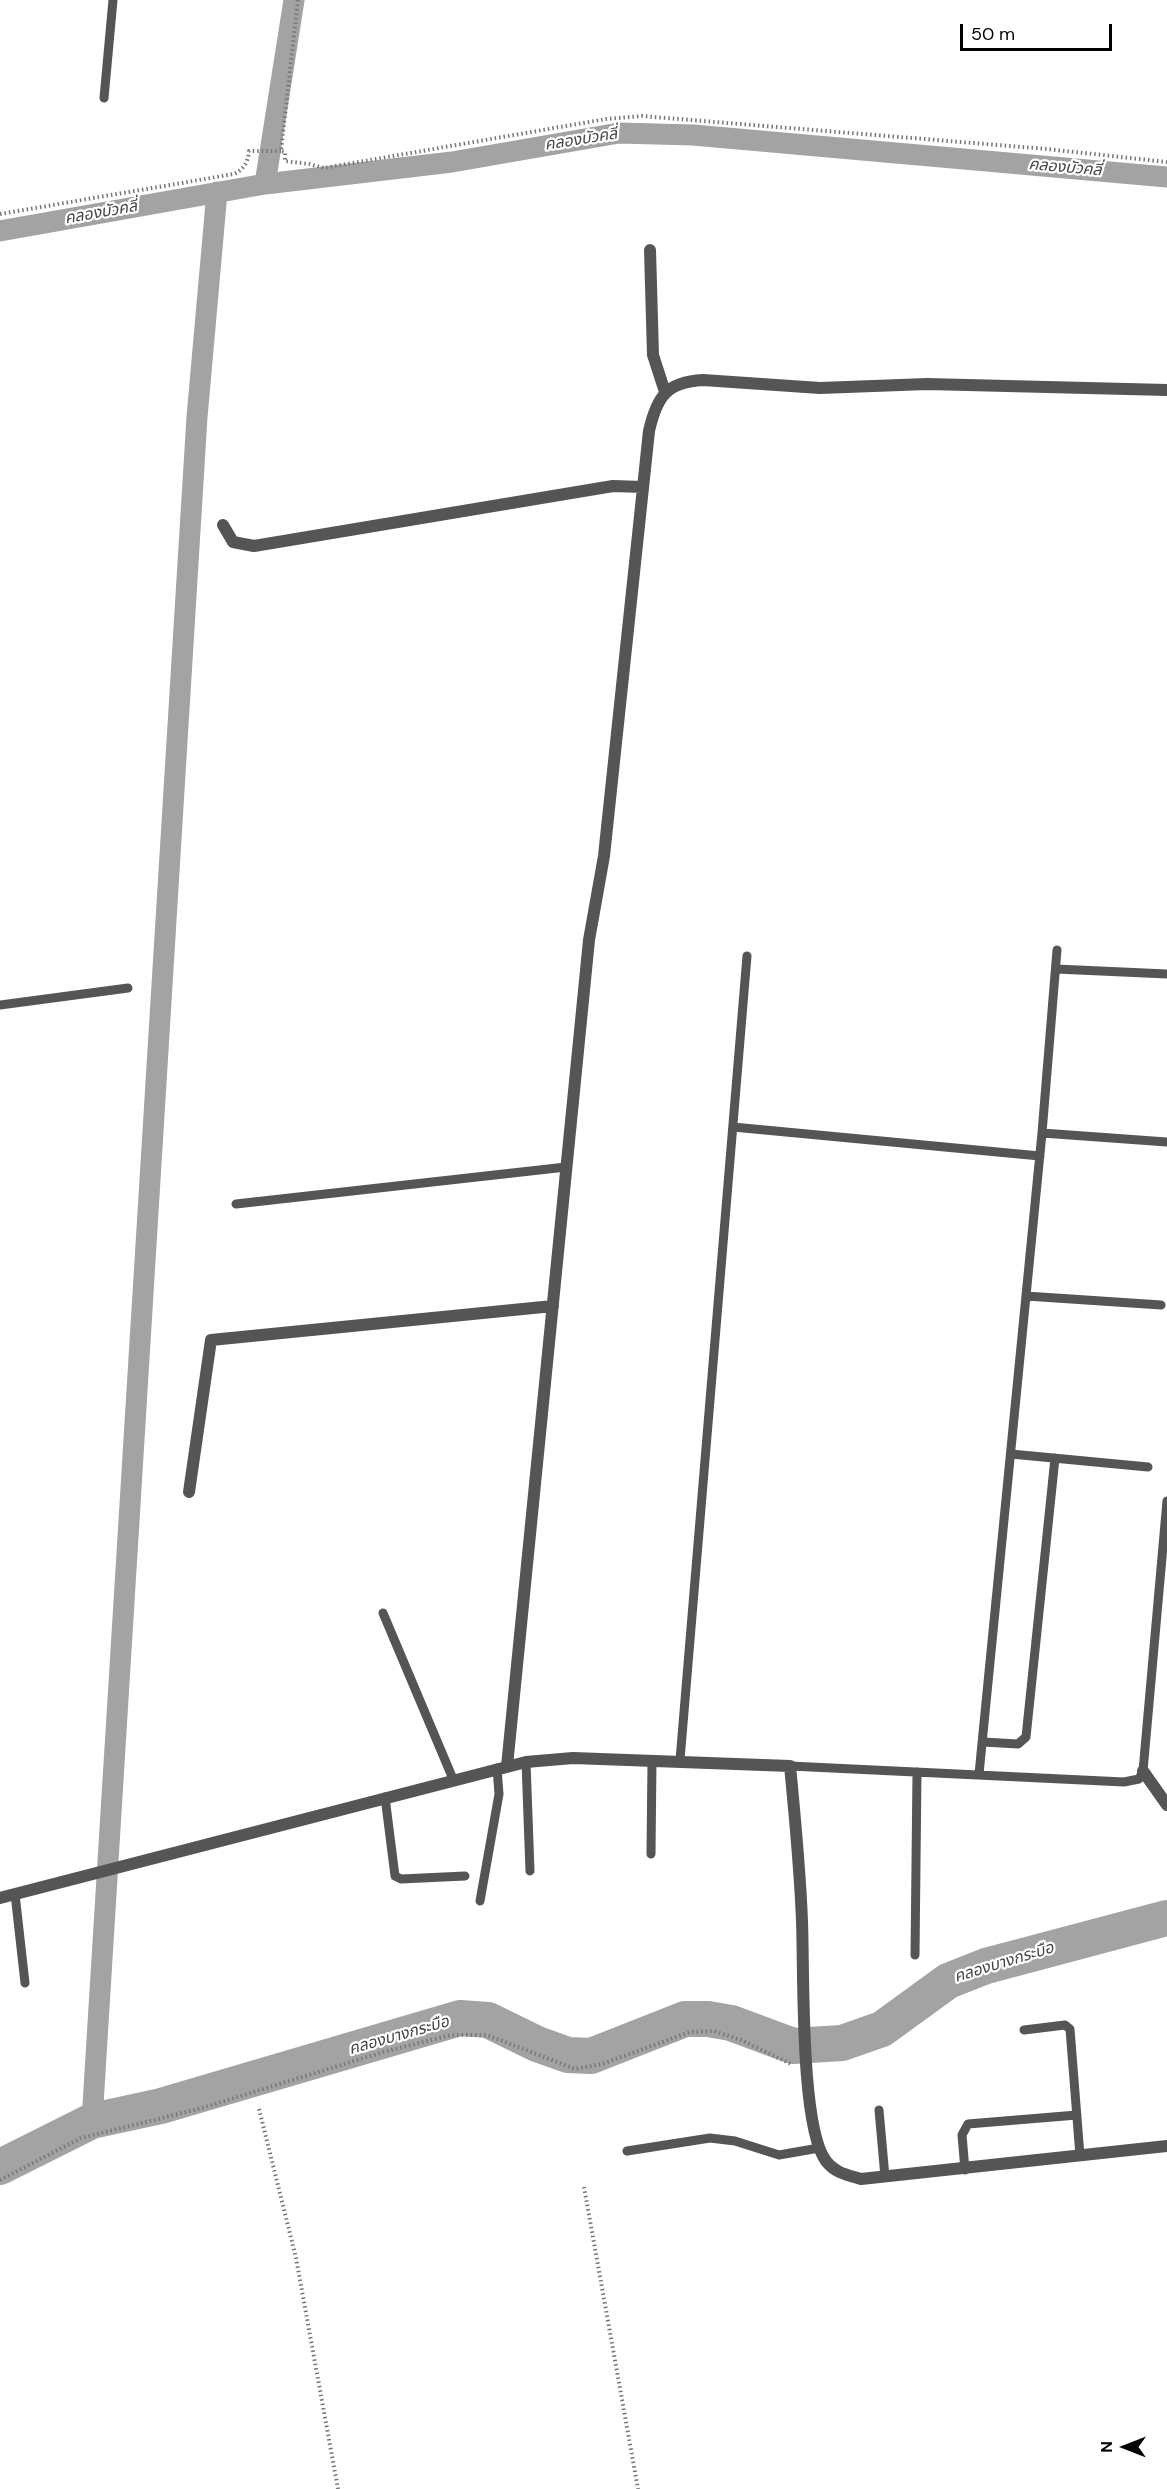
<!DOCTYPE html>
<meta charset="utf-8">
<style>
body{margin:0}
#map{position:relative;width:1167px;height:2489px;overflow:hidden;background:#fff;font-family:"DM Sans",sans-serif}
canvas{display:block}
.north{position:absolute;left:1095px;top:2417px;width:60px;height:60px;-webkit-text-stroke:4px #fff;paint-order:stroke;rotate:270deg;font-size:16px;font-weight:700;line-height:24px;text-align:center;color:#000}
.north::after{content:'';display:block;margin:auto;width:21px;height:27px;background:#000;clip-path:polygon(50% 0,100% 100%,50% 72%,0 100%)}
.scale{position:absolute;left:960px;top:24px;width:152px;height:27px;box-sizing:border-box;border:3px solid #000;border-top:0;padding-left:8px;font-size:18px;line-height:21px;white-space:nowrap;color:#000;-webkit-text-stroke:4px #fff;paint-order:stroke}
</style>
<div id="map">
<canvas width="1167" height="2489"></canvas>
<div class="north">N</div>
<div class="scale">50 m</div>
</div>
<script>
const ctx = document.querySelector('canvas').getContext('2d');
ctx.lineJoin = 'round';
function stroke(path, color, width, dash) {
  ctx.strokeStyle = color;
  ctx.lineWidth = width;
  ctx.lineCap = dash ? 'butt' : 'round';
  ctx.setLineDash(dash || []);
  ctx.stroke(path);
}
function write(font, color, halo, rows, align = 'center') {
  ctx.font = font + ' "DM Sans","Noto Sans Thai",sans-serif';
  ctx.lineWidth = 4.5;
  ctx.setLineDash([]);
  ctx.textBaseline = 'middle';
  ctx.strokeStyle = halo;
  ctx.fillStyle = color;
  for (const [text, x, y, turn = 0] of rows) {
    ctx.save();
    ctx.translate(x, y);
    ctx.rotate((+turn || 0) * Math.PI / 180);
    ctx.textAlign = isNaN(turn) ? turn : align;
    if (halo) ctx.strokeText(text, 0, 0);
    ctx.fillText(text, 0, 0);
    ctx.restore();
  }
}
stroke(new Path2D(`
 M 265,184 L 294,0
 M 0,231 L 265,184 L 452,162 L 619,133 L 693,135 L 1167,177
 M 92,2121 L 197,417 L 217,192`), '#a3a3a3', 21);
stroke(new Path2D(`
 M 0,2167 L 92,2121 L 161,2106 L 460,2018 L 488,2020 L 537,2044 L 568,2055 L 591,2056 L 685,2019 L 708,2019 L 731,2023 L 793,2046 L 842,2043 L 882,2029 L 948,1981 L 986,1966 L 1167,1918`), '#a3a3a3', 36);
stroke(new Path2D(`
 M 298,0 L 281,151 L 285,152 L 285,161 L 309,164 L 324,168 L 606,119 L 642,116 L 1047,149 L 1167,162
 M 0,214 L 234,174 C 244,169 248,162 249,151 L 281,151
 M 259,2109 L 296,2258 L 338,2489
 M 0,2180 L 81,2138 L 202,2108 L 383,2052 L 451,2035 L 487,2035 L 575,2069 L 602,2064 L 690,2032 L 714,2031 L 741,2040 L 793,2065
 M 584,2187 L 638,2489`), '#777', 4, [1.5, 3]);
stroke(new Path2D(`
 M 104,98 L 113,0
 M 1056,969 L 1167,974
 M 0,1005 L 128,988
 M 733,1127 L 1040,1156
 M 1042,1133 L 1167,1142
 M 236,1204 L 566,1167
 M 1026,1296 L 1161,1305
 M 1011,1454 L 1148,1467
 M 383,1613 L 453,1779
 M 983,1742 L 1018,1744 L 1026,1737 L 1055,1458
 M 680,1760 L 747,956
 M 526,1762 L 530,1871
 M 790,1766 L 1124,1782 L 1139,1779 L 1143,1771 L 1167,1501
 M 979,1774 L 1042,1133 L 1057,950
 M 385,1797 L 395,1876 L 401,1879 L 465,1876
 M 651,1854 L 652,1760
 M 15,1894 L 25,1983
 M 480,1901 L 499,1794 L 497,1768
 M 915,1955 L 917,1772
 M 1024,2030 L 1065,2025 L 1070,2029 L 1080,2156
 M 879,2110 L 885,2177
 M 627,2151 L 710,2138 L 735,2141 L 779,2155 L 819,2148
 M 965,2170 L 962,2135 L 968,2124 L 1077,2115`), '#555', 9);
stroke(new Path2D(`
 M 650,250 L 653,355 L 665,392
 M 223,525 L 233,542 L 254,546 L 613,486 L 643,487
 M 189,1492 L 211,1340 L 553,1306
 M 507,1766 L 589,940 L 604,856 L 649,431 C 657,396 667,382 703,380 L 820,388 L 927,384 L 1167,390
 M 1143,1771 L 1167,1805
 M 0,1898 L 526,1762 L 573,1758 L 790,1766 C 795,1817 800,1869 802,1921 C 804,1969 800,2127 826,2161 C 835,2173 848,2175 861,2179 L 1167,2146`), '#555', 12);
write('italic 16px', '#444', '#fff', [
 ["คลองบัวคลี่",581,140,-9],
 ["คลองบัวคลี่",1065,168,5],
 ["คลองบัวคลี่",101,213,-10],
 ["คลองบางกระบือ",1004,1963,-17],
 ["คลองบางกระบือ",399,2036,-16]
]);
</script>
